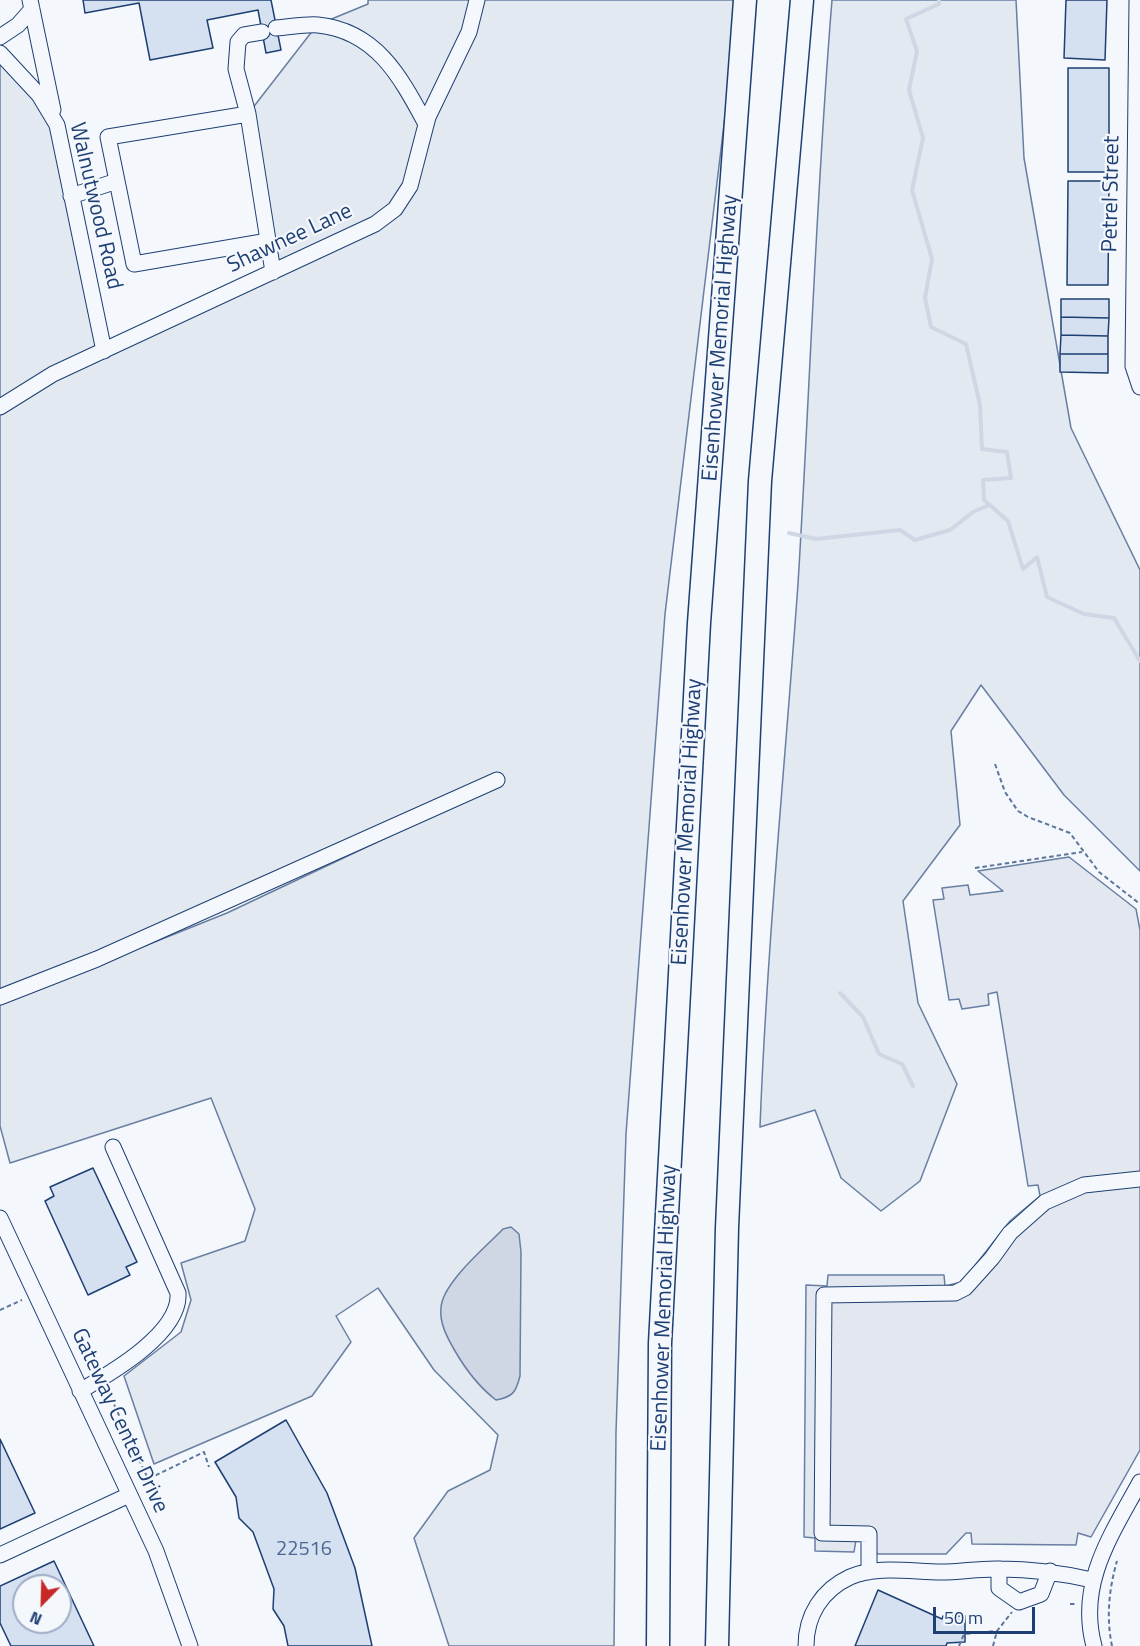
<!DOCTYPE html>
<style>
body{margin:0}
#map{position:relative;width:1140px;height:1646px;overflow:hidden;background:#f4f7fb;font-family:"Titillium Web",sans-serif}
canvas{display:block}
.north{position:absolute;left:12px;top:1574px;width:60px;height:60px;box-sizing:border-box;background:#f4f7fb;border:2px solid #9eadc5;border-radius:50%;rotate:203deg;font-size:16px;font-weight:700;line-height:24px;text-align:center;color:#1d3f73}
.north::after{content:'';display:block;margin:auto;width:21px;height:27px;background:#c62828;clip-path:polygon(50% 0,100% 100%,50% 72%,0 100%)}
.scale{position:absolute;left:933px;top:1607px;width:102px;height:27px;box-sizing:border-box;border:3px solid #1d3f73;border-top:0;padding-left:8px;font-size:18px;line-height:21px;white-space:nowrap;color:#1d3f73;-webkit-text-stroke:4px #f4f7fb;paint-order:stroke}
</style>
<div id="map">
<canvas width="1140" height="1646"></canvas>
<div class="north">N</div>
<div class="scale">50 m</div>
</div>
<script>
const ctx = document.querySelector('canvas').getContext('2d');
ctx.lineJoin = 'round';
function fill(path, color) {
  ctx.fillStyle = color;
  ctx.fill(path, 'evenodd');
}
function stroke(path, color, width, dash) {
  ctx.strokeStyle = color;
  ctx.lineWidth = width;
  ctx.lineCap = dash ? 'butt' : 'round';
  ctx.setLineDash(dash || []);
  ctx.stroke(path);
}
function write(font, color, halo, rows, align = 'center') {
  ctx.font = font + ' "Titillium Web",sans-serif';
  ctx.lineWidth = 4.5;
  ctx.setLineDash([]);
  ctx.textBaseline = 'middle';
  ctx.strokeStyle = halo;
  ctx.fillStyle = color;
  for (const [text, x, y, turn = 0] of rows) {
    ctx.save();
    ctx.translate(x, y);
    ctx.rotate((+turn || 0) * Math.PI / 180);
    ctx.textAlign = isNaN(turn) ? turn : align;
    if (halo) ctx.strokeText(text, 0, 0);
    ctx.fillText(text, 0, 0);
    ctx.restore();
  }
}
const green = new Path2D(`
 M 368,0 L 739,0 L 665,614 L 626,1134 L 616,1432 L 614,1646 L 449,1646 L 414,1538 L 448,1491 L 490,1470 L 498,1435 L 434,1370 L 378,1288 L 336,1316 L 351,1342 L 312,1396 L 154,1464 L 124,1376 L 181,1332 L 191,1300 L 181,1263 L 245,1241 L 255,1209 L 211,1098 L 10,1163 L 0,1126 L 0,53 L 57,125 L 104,350 L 273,272 L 248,114 L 317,25 L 368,4 ZM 430,817 L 227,913 L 2,1003 Z
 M 832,0 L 1016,0 L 1024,158 L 1071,428 L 1140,570 L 1140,871 L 1064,795 L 981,685 L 951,731 L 960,825 L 903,901 L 918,1003 L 957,1084 L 920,1181 L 881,1211 L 841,1178 L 815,1110 L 760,1127 C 767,945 785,765 798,584 C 810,389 816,194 832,0 Z`);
fill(green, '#e3e9f0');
stroke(green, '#687fa3', 1.5);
const parking = new Path2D(`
 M 1069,857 L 1136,909 L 1140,930 L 1140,1450 L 1091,1537 L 1078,1533 L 1076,1545 L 972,1544 L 971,1533 L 966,1533 L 946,1554 L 878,1554 L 863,1541 L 856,1540 L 854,1552 L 815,1551 L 815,1538 L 804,1537 L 806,1285 L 827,1286 L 828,1275 L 944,1275 L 945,1286 L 962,1282 L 1010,1221 L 1040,1196 L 1038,1185 L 1028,1186 L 997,992 L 988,994 L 989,1005 L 962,1009 L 959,999 L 949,1000 L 933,900 L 944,899 L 942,888 L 968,885 L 970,895 L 1003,891 L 978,871 Z`);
fill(parking, '#e3e8f0');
stroke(parking, '#687fa3', 1.5);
const water = new Path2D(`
 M 511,1227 L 519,1234 L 521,1252 L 520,1376 C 516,1392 513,1397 496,1400 C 479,1387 466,1370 455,1351 C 448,1339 439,1323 441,1308 C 442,1283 486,1247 503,1229 Z`);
fill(water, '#cfd7e4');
stroke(water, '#687fa3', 1.5);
stroke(new Path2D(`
 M 939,0 L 939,4 L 906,19 L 917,51 L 909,90 L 923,138 L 912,190 L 932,259 L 925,298 L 931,327 L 966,344 L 980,405 L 982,449 L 1007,452 L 1011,478 L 983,480 L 984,500 L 1008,521 L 1023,569 L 1037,557 L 1047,597 L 1084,614 L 1114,618 L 1140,661
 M 789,533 L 816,539 L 900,530 L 915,540 L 950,530 L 973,512 L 989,505
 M 840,993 L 863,1017 L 879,1054 L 902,1064 L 913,1086`), '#cfd7e4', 4);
const building = new Path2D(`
 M 83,0 L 271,0 L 281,50 L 266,53 L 258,10 L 207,20 L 213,48 L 150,60 L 139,3 L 85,13 Z
 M 1066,0 L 1107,0 L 1105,60 L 1064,58 Z
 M 1068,68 L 1109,68 L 1109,172 L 1068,172 Z
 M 1068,181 L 1109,181 L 1108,285 L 1067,285 Z
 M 1061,299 L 1109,299 L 1109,318 L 1061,317 Z
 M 1061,317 L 1109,318 L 1108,336 L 1061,335 Z
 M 1061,335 L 1108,336 L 1108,354 L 1060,354 Z
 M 1060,354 L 1108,354 L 1108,373 L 1060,372 Z
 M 93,1168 L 137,1262 L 126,1267 L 130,1275 L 88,1295 L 45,1201 L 54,1196 L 50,1187 Z
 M 286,1420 L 327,1493 L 355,1568 L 372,1646 L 288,1646 L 284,1626 L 273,1609 L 274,1589 L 253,1532 L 239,1518 L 236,1497 L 215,1462 Z
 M 0,1439 L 35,1513 L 0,1529 Z
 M 54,1561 L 94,1646 L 11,1646 L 0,1623 L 0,1586 ZM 24,1586 L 60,1586 L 60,1622 L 24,1622 Z
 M 878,1590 L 942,1619 L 943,1616 L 965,1616 L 965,1642 L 947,1643 L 946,1646 L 855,1646 Z`);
fill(building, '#d5e0f0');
stroke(building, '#1d3f73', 1.5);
const minor = new Path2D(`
 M 30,0 L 53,110
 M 1137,0 L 1133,366 L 1140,387
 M 276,28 C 290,27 305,24 318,25 C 377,31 401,78 426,124
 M 262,32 L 244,35 L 238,42 L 236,69 L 248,114 L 273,272
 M 0,37 L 18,25 L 32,9
 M 0,53 L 39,95 L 57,125 L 104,351
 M 248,114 L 108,137 L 134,264 L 268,241
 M 71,196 L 117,181
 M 0,407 L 53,374 L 375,224 L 395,209 L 410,186 L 428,117 L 469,32 L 477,0
 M 0,997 L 97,959 L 497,780
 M 0,1218 L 156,1551 L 190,1646
 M 80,1391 C 111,1373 181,1333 178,1293 L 113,1147
 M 0,1555 L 129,1495
 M 999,1569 L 999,1588 L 1019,1602 L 1041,1594 L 1050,1571
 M 869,1572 L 869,1534 L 822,1533 L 824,1295 L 955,1293 L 965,1288 L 992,1258 L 1010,1233 L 1045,1202 L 1084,1185 L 1140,1179
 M 806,1646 C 806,1615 822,1590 850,1577 C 876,1565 913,1572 941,1572 C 961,1572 981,1568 1001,1569 C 1032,1569 1061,1573 1092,1580
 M 1094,1646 C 1077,1583 1112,1534 1140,1482`);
const highway = new Path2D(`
 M 658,1646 L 660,1343 L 699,623 L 745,0
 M 717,1646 L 727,1228 L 760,481 L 802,0`);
stroke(minor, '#1d3f73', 17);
stroke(highway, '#1d3f73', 25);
stroke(new Path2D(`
 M 995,764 L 1005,792 L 1018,811 L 1028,817 L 1070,833 L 1099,872 L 1140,904
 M 975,868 L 1082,852
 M 0,1310 L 22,1300
 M 108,1391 L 148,1479 L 204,1452 L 209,1467
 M 1070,1604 L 1076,1604
 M 959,1646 L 964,1634 L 996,1631
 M 993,1646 L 997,1631 L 1012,1612
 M 1112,1646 C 1106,1617 1109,1589 1117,1561`), '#5e769c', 2, [4.5, 3]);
stroke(minor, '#f4f7fb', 15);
stroke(highway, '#f4f7fb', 22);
write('20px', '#4b6792', null, [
 ["22516",304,1550]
]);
write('22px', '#1d3f73', '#f4f7fb', [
 ["Petrel Street",1112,194,-89],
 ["Walnutwood Road",95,206,77],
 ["Shawnee Lane",290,239,-25],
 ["Eisenhower Memorial Highway",721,338,-86],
 ["Eisenhower Memorial Highway",688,822,-87],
 ["Eisenhower Memorial Highway",665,1308,-88],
 ["Gateway Center Drive",119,1421,65]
]);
</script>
